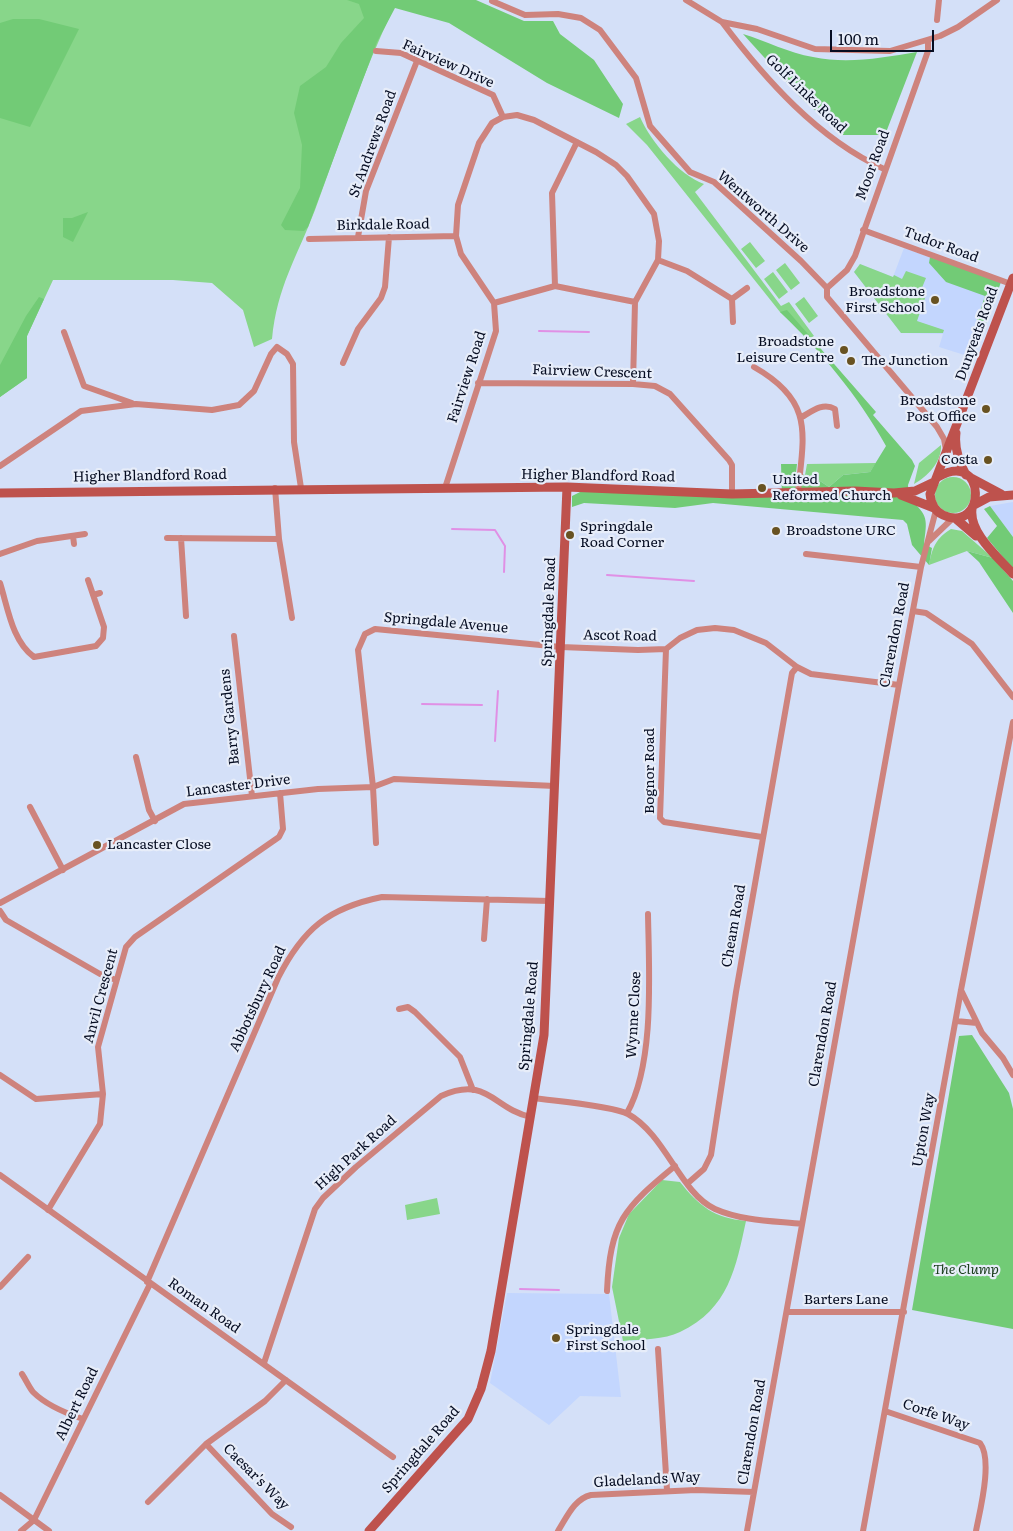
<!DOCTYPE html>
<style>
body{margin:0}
#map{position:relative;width:1013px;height:1531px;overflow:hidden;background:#d4e0f8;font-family:Literata,serif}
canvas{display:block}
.scale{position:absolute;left:830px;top:30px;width:104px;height:22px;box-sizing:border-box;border:2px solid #060d22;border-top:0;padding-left:6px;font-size:15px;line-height:18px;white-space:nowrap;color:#060d22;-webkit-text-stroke:4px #e7edf9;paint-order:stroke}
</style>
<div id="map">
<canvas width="1013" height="1531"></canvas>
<div class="scale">100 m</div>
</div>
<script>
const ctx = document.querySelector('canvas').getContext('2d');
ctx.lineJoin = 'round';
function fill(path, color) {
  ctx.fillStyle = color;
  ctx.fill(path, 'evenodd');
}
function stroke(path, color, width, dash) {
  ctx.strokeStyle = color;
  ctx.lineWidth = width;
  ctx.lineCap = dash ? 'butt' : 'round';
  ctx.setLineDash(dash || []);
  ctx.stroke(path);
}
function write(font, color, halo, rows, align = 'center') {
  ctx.font = font + ' Literata,serif';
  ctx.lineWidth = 4.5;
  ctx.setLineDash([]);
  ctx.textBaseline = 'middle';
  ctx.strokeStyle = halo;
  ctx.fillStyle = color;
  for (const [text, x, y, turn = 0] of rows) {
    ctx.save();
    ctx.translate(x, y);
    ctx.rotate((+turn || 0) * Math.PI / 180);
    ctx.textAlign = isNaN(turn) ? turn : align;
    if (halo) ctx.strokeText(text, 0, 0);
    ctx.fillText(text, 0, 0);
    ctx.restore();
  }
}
fill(new Path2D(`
 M 904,248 L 1001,282 L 974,358 L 939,347 L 943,334 L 901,333 L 854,272 L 860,264 L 893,277 Z
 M 1013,502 L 1013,537 L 990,506 Z
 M 507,1293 L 609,1294 L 621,1397 L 580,1396 L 549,1425 L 490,1383 Z`), '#c3d6fe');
fill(new Path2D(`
 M 0,0 L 463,0 L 394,8 C 362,73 340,142 315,210 C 297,257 277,287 272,339 L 254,347 L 243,310 L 212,283 L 173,280 L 53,280 L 27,336 L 27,378 L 0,397 Z
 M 640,117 C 651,142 679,175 704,184 L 695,192 L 781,306 L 789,302 L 814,336 L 809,339 L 780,312 L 647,145 L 626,124 Z
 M 750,242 L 765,261 L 756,268 L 741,249 Z
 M 785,263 L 800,283 L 791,290 L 776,270 Z
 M 860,264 L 893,277 L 894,275 L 902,279 L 906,271 L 926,278 L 919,295 L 925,298 L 917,321 L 944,330 L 943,333 L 901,333 L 854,272 Z
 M 773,272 L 788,292 L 779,299 L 764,279 Z
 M 804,297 L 818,316 L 809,323 L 795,304 Z
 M 941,445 C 942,462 927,477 914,484 L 919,463 Z
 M 876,463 L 870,472 L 843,475 L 829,487 L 814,477 L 805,475 L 807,464 Z
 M935 495a18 18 0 1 1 36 0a18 18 0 1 1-36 0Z
 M 951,529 L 962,531 L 993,558 L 967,551 L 929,565 C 932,548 936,538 951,529 Z
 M 662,1180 L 680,1182 C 699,1206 714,1218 746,1221 C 736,1267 729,1309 680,1332 C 664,1340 642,1339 623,1341 L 612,1287 L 619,1238 L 629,1214 Z
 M 437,1198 L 440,1214 L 407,1220 L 405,1205 Z`), '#88d68a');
fill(new Path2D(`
 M 347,0 L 476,0 L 524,21 L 553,21 L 560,34 L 594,60 L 623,104 L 619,118 L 547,83 L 449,23 L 395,8 L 377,42 L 308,227 L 304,231 L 285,230 L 281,225 L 300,188 L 302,145 L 294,113 L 300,86 L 326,67 L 341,43 L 364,18 L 359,4 Z
 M 13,19 L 39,19 L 79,29 L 30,127 L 0,118 L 0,23 Z
 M 743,34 C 766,41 789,53 813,57 C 847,64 882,58 917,52 L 885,135 L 843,135 L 801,98 Z
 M 88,212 L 73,242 L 63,237 L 63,218 L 72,218 Z
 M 930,257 L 1001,282 L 984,329 L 975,326 L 985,296 L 946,282 L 929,263 Z
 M 39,297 L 44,299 L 27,336 L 27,378 L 0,397 L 0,365 L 26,316 Z
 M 787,310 L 876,412 L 873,415 L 912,460 L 915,466 L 908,485 L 909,499 C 929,515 927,520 924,544 L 932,548 L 929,565 L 912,545 L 907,524 L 903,520 L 713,503 L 675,508 L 584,503 L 572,507 L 572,496 L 582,491 L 782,496 L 781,464 L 797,464 L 796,473 L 814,477 L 829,487 L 843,475 L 870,472 L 886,446 C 859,397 820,350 780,312 Z
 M 990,506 L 1013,537 L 1013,569 L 987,538 L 997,526 L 984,509 Z
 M 967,551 L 993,558 L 1013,581 L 1013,613 L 979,562 Z
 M 972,1035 L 1009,1093 L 1013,1109 L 1013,1329 L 912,1310 L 959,1036 Z`), '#72cb76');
stroke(new Path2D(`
 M 539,331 L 589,332
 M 452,529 L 495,530 L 505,546 L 504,572
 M 607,575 L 694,581
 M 422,704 L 482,705
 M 495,741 L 498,691
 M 520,1289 L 559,1290`), '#e090e5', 2);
stroke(new Path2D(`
 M 686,0 L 722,22 L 757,29 L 815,49 L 890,51 L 940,36 L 958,27 L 997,0
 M 492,1 L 525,15 L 558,14 L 581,18 L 600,30 L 636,78 L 650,126 L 690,172 L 714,182 L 801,261 L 827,288
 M 937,20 L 939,0
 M 722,22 C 765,79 818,139 884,169
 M 376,51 L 401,53 L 493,95 L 503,117 L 517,115 L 534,120 L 596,152 L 616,165 L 627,176 L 654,214 L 659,241 L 658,260 L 635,302 L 633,384
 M 863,230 L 1011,284
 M 358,237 L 366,191 L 417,61
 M 309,239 L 456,236
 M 658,260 L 687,271 L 732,299 L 747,288
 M 555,286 L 552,193 L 577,142
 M 827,288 L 847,270 L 855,256 L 928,51 L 928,41
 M 827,288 L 827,297 L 937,427 L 944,439 L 946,450
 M 732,299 L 733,322
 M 494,303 L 555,286 L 635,302
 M 64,332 L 84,386 L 132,403
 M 343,363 L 358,329 L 381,298 L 385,287 L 389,237
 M 754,367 C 814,401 804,433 798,492
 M 478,383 L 633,384 L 655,386 L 670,394 L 729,460 L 732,465 L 732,494
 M 802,417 C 812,411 823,402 835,409 L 837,426
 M 0,466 L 81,411 L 136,404 L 212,410 L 239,405 L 254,391 L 271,354 L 277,347 L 287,354 L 293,364 L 294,442 L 301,488
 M 275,488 L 279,539 L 292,618
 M 445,488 L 496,331 L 494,303 L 461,254 L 456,236 L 458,205 L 479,143 L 492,123 L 503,117
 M 73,536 L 74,544
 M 167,538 L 279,539
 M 181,538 L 186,616
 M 929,541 L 953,518
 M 0,554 L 37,541 L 85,534
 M 806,554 L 921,567
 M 0,583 C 8,608 12,641 34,657 L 96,646 L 103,638 L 104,627 L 88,580
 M 93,595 L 100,593
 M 913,611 L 926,613 L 972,644 L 1013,697
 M 234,636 L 252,796
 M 666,649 L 660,818 L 664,822 L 762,837
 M 136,757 L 149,810 L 155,821
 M 30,807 L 63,870
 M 376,843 L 373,787 L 358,650 L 365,634 L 375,629 L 561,647 L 638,650 L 666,649 L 680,638 L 697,630 L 715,628 L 734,630 L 766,643 L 797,667 L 811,674 L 899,685
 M 0,903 L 184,804 L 318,789 L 373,787 L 394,779 L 555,786
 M 0,911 L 6,920 L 100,974 L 116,980
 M 484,939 L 487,899
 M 961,990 L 982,1033 L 1003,1058 L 1013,1075
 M 399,1009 L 408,1007 L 415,1012 L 460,1057 L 473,1090
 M 956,1021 L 977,1023
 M 0,1075 L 36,1099 L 103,1094
 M 534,1098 C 554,1101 613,1106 628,1114 C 666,1135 680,1193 715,1209 C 742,1221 774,1221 802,1224
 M 627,1113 C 655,1063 649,972 648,914
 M 0,1175 L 393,1457
 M 688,1183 L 704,1169 L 711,1155 L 736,992 L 792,673 L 797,667
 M 48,1210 L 100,1124 L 103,1094 L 98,1047 L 126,947 L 135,937 L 279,837 L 283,829 L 280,793
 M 147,1282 L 278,978 C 303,929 328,908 382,897 L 550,901
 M 0,1287 L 28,1257
 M 607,1291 C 610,1222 624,1208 675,1166
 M 787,1312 L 904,1312
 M 658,1349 L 667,1490
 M 264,1363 L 315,1209 L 323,1198 L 356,1167 L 441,1096 C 488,1075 493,1109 531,1117
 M 22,1374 C 26,1380 29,1387 33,1392 C 46,1405 65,1413 83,1419
 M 885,1411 L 980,1443 C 993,1460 980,1510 976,1531
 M 206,1444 L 272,1514 L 291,1527
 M 0,1495 L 49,1531
 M 148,1502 L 206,1444 L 265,1401 L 286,1380
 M 21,1531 L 34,1520 L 150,1284
 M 558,1531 C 567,1517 574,1499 591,1495 L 696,1490 L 754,1492
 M 747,1531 L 899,685 L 921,567 L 936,510
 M 863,1531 L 961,990 L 1013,722`), '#ce837d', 6);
stroke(new Path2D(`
 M 956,433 C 954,448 959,462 966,475
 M 938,477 C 987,448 987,535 943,515 C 934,511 931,503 930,494 L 1013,278
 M 971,478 L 1001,494
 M 0,493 L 567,487 L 732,494 L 855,491 L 894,493 L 915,491 L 934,482
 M 901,495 L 934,508
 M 974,505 L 989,497 L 1013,495
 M 972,509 C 969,533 998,557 1013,574
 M 955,518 L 976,536
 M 369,1531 L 468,1419 L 481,1389 L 491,1351 L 544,1035 L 567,487`), '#be524d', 9);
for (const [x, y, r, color] of [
 [935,300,5,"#685221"],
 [844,350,5,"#685221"],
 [851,361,5,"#685221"],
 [986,409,5,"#685221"],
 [988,460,5,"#685221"],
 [762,488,5,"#685221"],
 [776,531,5,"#685221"],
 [570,535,5,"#685221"],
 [97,845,5,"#685221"],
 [556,1338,5,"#685221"]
]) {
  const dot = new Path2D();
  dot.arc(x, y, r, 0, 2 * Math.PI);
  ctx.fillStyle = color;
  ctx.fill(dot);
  stroke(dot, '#e7edf9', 2);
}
write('14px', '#060d22', '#e7edf9', [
 ["Fairview Drive",448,64,24],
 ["Golf Links Road",806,94,44],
 ["St Andrews Road",373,144,-70],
 ["Moor Road",873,165,-70],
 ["Wentworth Drive",763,212,41],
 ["Birkdale Road",383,225,-1],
 ["Tudor Road",941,245,20],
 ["Dunyeats Road",977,334,-70],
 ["Fairview Crescent",592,372,2],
 ["Fairview Road",467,377,-72],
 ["Higher Blandford Road",150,476,-1],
 ["Higher Blandford Road",598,476,1],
 ["Springdale Road",549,612,-88],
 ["Springdale Avenue",446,623,5],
 ["Clarendon Road",895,635,-79],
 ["Ascot Road",620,636,1],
 ["Barry Gardens",230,717,-96],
 ["Bognor Road",650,771,-90],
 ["Lancaster Drive",238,786,-7],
 ["Cheam Road",734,926,-80],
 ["Anvil Crescent",101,996,-75],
 ["Abbotsbury Road",258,999,-65],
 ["Wynne Close",634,1015,-87],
 ["Springdale Road",529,1016,-85],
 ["Clarendon Road",823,1034,-80],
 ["Upton Way",924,1130,-80],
 ["High Park Road",356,1153,-42],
 ["Barters Lane",846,1300],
 ["Roman Road",204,1306,35],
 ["Albert Road",77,1404,-64],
 ["Corfe Way",936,1415,19],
 ["Clarendon Road",752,1432,-80],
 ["Springdale Road",421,1450,-49],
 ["Caesar's Way",256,1477,45],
 ["Gladelands Way",647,1480,-3]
]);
write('14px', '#060d22', '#e7edf9', [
 ["Broadstone",925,292,"right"],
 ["First School",925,308,"right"],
 ["Broadstone",834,342,"right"],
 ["Leisure Centre",834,358,"right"],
 ["The Junction",861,361],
 ["Broadstone",976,401,"right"],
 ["Post Office",976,417,"right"],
 ["Costa",978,460,"right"],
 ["United",772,480],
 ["Reformed Church",772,496],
 ["Springdale",580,527],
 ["Road Corner",580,543],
 ["Broadstone URC",786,531],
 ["Lancaster Close",107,845],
 ["Springdale",566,1330],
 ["First School",566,1346]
], 'left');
write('italic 14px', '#193c1b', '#e7edf9', [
 ["The Clump",966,1270]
]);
</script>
